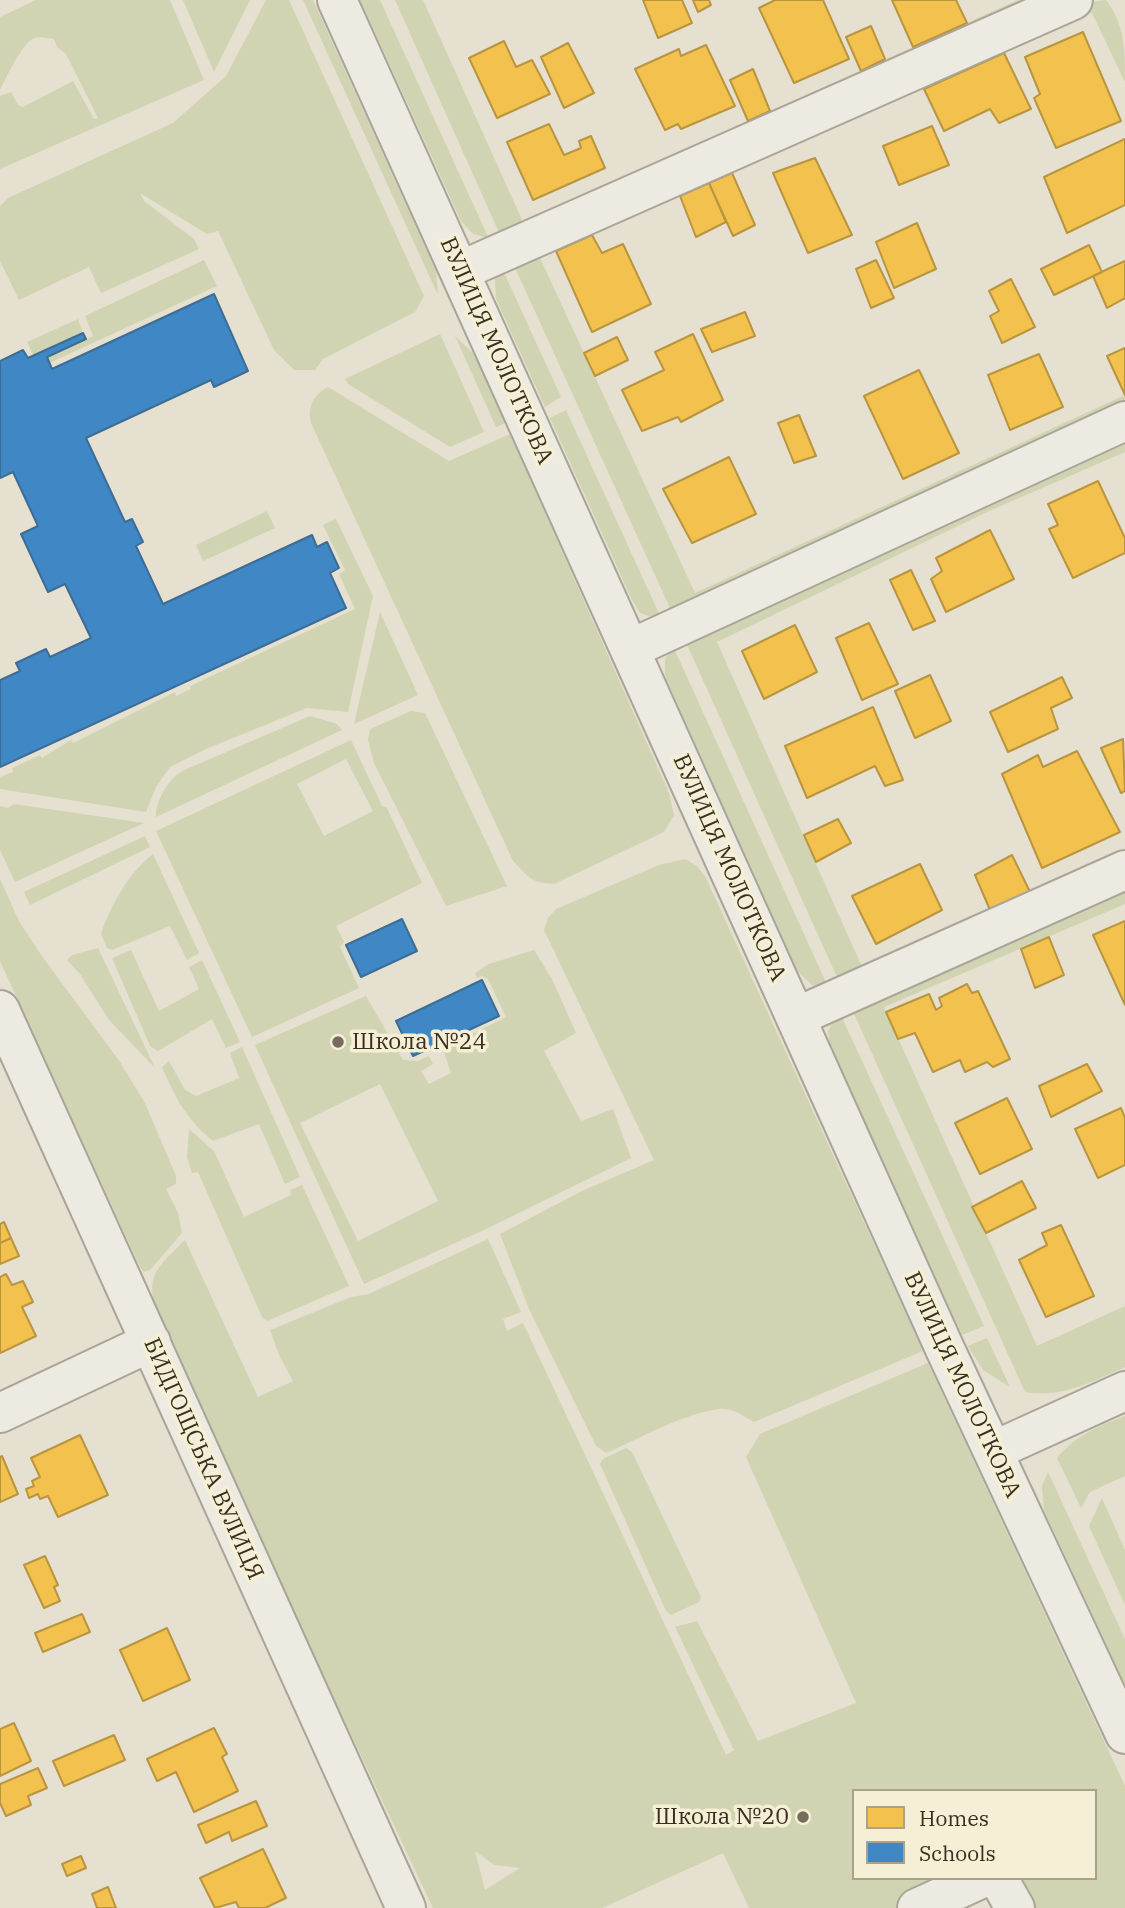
<!DOCTYPE html>
<meta charset="utf-8">
<style>
body{margin:0}
#map{position:relative;width:1125px;height:1908px;overflow:hidden;background:#e5e0cf;font-family:"IBM Plex Serif",serif}
canvas{display:block}
.legend{position:absolute;left:852px;top:1789px;width:245px;height:91px;box-sizing:border-box;background:#f5efd6;border:2px solid #aaa28d;margin:0;padding:9px 12px;list-style:none;font-size:21px;color:#392e20}
.legend li{display:flex;align-items:center;gap:14px;height:35px}
.legend b{width:35px;border:2px solid #aaa28d}
</style>
<div id="map">
<canvas width="1125" height="1908"></canvas>
<ul class="legend">
<li><b style="height:19px;background:#f2c14e"></b>Homes</li>
<li><b style="height:19px;background:#3f88c5"></b>Schools</li>
</ul>
</div>
<script>
const ctx = document.querySelector('canvas').getContext('2d');
ctx.lineJoin = 'round';
function fill(path, color) {
  ctx.fillStyle = color;
  ctx.fill(path, 'evenodd');
}
function stroke(path, color, width, dash) {
  ctx.strokeStyle = color;
  ctx.lineWidth = width;
  ctx.lineCap = dash ? 'butt' : 'round';
  ctx.setLineDash(dash || []);
  ctx.stroke(path);
}
function write(font, color, halo, rows, align = 'center') {
  ctx.font = font + ' "IBM Plex Serif",serif';
  ctx.lineWidth = 7;
  ctx.setLineDash([]);
  ctx.textBaseline = 'middle';
  ctx.strokeStyle = halo;
  ctx.fillStyle = color;
  for (const [text, x, y, turn = 0] of rows) {
    ctx.save();
    ctx.translate(x, y);
    ctx.rotate((+turn || 0) * Math.PI / 180);
    ctx.textAlign = isNaN(turn) ? turn : align;
    if (halo) ctx.strokeText(text, 0, 0);
    ctx.fillText(text, 0, 0);
    ctx.restore();
  }
}
fill(new Path2D(`
 M 36,0 L 170,0 L 204,80 L 0,169 L 0,96 L 11,92 L 18,105 L 23,107 L 73,81 L 94,119 L 98,118 L 66,54 L 57,47 L 54,39 C 47,38 38,35 31,40 C 20,48 6,78 0,90 L 0,17 Z
 M 183,0 L 250,0 L 214,72 Z
 M 266,0 L 289,0 L 424,296 L 415,312 L 323,359 L 315,370 L 294,370 L 274,350 L 218,231 L 207,234 L 140,193 L 144,201 L 194,239 L 199,249 L 101,293 L 89,267 L 19,300 L 0,261 L 0,206 L 8,198 L 173,123 L 226,76 Z
 M 303,0 L 313,0 L 436,271 L 438,295 Z
 M 360,0 L 380,0 L 489,239 L 472,233 L 461,221 Z
 M 395,0 L 423,0 L 523,222 L 1018,0 L 1050,0 L 501,237 Z
 M 1106,0 C 1125,24 1125,51 1125,82 L 1092,13 L 540,258 L 695,593 L 1125,395 L 1125,411 L 674,617 L 512,261 L 1093,2 Z
 M 204,260 L 217,286 L 34,370 L 31,365 L 93,336 L 85,316 Z
 M 502,268 L 561,397 L 545,407 L 496,299 L 495,279 Z
 M 78,319 L 83,333 L 33,355 L 27,342 Z
 M 440,334 L 484,432 L 450,447 L 348,384 L 345,379 Z
 M 455,336 L 474,354 L 505,423 L 496,427 Z
 M 328,387 L 449,461 L 510,434 L 669,793 L 674,815 L 664,832 L 554,884 C 530,882 531,879 513,861 L 311,423 C 307,407 314,394 328,387 Z
 M 566,410 L 662,620 L 640,613 L 631,598 L 550,418 Z
 M 1125,439 L 1125,452 L 987,512 L 717,642 L 862,967 L 1125,849 L 1125,860 L 841,986 L 684,638 Z
 M 267,511 L 275,528 L 203,561 L 196,545 Z
 M 336,519 L 373,596 L 348,712 L 307,708 L 206,749 L 170,767 L 156,787 L 146,812 L 0,789 L 0,777 L 13,772 L 12,768 L 40,755 L 42,758 L 71,740 L 73,743 L 175,692 L 176,696 L 191,689 L 190,686 L 355,609 L 339,574 L 345,570 L 323,525 Z
 M 380,612 L 418,695 L 354,724 Z
 M 672,644 L 829,989 L 812,985 L 795,969 L 665,676 L 665,659 Z
 M 411,711 L 425,713 L 507,886 L 446,906 L 374,763 L 368,740 L 370,729 Z
 M 310,716 L 337,724 L 342,730 L 156,817 C 155,801 169,779 182,771 Z
 M 351,740 L 382,806 L 387,808 L 422,883 L 336,926 L 344,942 L 340,947 L 359,988 L 252,1037 L 156,831 ZM 346,759 L 373,811 L 324,836 L 297,784 Z
 M 14,804 L 144,823 L 15,882 L 0,850 L 0,806 L 8,808 Z
 M 145,836 L 150,847 L 30,905 L 24,892 Z
 M 153,854 L 199,953 L 187,960 L 170,926 L 112,950 L 107,948 L 101,934 C 110,907 129,872 153,854 Z
 M 685,859 L 697,866 L 706,878 L 923,1351 L 754,1422 C 744,1416 731,1407 719,1409 C 681,1414 641,1438 606,1453 L 596,1446 L 529,1309 L 500,1234 L 582,1191 L 654,1160 L 544,930 L 548,918 L 556,909 L 659,865 Z
 M 0,879 L 19,921 L 39,952 L 120,1062 L 145,1103 L 176,1176 L 176,1184 L 166,1189 L 178,1213 L 182,1233 L 150,1270 L 144,1272 L 140,1267 L 0,961 Z
 M 1125,884 L 1125,904 L 884,1007 L 1037,1346 L 1125,1306 L 1125,1367 C 1091,1382 1063,1398 1025,1392 L 850,1005 Z
 M 98,948 L 155,1068 L 109,1020 L 80,974 L 67,960 L 72,955 Z
 M 131,950 L 159,1011 L 199,989 L 189,967 L 202,960 L 240,1042 L 226,1048 L 212,1019 L 158,1051 L 150,1046 L 112,958 Z
 M 534,950 L 552,979 L 576,1033 L 544,1051 L 581,1121 L 613,1109 L 631,1158 L 484,1230 L 364,1284 L 255,1045 L 366,996 L 403,1060 L 418,1061 L 429,1056 L 433,1064 L 421,1071 L 429,1084 L 451,1073 L 443,1049 L 506,1017 L 488,979 L 482,976 L 477,978 L 475,973 L 489,964 ZM 380,1084 L 438,1201 L 358,1241 L 300,1123 Z
 M 839,1011 L 984,1326 L 962,1335 L 830,1047 L 828,1031 Z
 M 242,1047 L 300,1177 L 285,1184 L 259,1124 L 213,1141 C 187,1120 175,1098 162,1067 L 169,1061 L 185,1090 L 196,1096 L 239,1078 L 230,1053 Z
 M 189,1129 L 214,1151 L 244,1217 L 291,1195 L 290,1190 L 302,1185 L 349,1286 L 267,1321 L 262,1317 L 198,1172 L 192,1173 L 187,1157 Z
 M 488,1239 L 521,1312 L 503,1319 L 507,1331 L 523,1323 L 726,1755 L 734,1750 L 675,1627 L 697,1621 L 758,1741 L 856,1703 L 746,1457 L 760,1434 L 928,1363 L 1125,1786 L 1125,1908 L 1015,1908 L 998,1878 L 1095,1878 L 1095,1791 L 854,1791 L 854,1878 L 983,1878 L 917,1908 L 749,1908 L 723,1853 L 602,1908 L 433,1908 L 304,1635 L 154,1305 C 147,1270 162,1264 185,1240 L 258,1397 L 293,1381 L 279,1355 L 270,1330 L 351,1297 L 369,1294 ZM 475,1851 L 494,1865 L 520,1868 L 485,1890 Z
 M 987,1338 L 1009,1385 L 1008,1386 L 983,1370 L 968,1346 Z
 M 1125,1416 L 1125,1476 L 1090,1492 L 1081,1508 L 1057,1458 C 1076,1435 1097,1427 1125,1416 Z
 M 626,1448 L 632,1452 L 701,1597 L 699,1602 L 671,1615 L 666,1611 L 600,1464 L 603,1459 Z
 M 1048,1472 L 1125,1639 L 1125,1685 L 1044,1510 L 1042,1486 Z
 M 1102,1498 L 1125,1550 L 1125,1605 L 1089,1526 Z`), '#d1d4b2');
const homes = new Path2D(`
 M 643,0 L 682,0 L 692,23 L 658,38 Z
 M 693,0 L 709,0 L 711,5 L 698,12 Z
 M 775,0 L 823,0 L 849,59 L 794,83 L 759,8 Z
 M 892,0 L 956,0 L 967,23 L 913,47 Z
 M 871,26 L 885,59 L 861,71 L 846,37 Z
 M 1083,32 L 1121,121 L 1056,148 L 1034,98 L 1040,94 L 1025,57 Z
 M 504,41 L 516,67 L 532,60 L 550,94 L 497,118 L 469,58 Z
 M 568,43 L 594,93 L 564,108 L 541,57 Z
 M 706,45 L 735,106 L 681,129 L 678,124 L 665,130 L 635,69 L 679,49 L 681,56 Z
 M 1004,53 L 1031,109 L 999,123 L 990,109 L 944,131 L 924,89 Z
 M 753,69 L 770,111 L 748,121 L 730,80 Z
 M 549,124 L 564,155 L 581,148 L 579,141 L 591,136 L 605,168 L 533,200 L 507,142 Z
 M 932,126 L 949,165 L 899,185 L 883,146 Z
 M 1125,139 L 1125,205 L 1067,233 L 1044,177 Z
 M 815,158 L 852,235 L 808,253 L 773,173 Z
 M 732,173 L 755,225 L 733,236 L 709,183 Z
 M 709,183 L 726,222 L 696,237 L 680,196 Z
 M 917,223 L 936,269 L 894,288 L 876,242 Z
 M 592,235 L 602,253 L 623,244 L 651,304 L 592,332 L 556,251 Z
 M 1089,245 L 1102,272 L 1054,295 L 1041,269 Z
 M 876,260 L 894,298 L 871,308 L 856,269 Z
 M 1125,261 L 1125,298 L 1107,308 L 1093,276 Z
 M 1011,279 L 1035,327 L 1002,343 L 990,316 L 999,311 L 989,291 Z
 M 745,312 L 755,336 L 712,352 L 701,329 Z
 M 693,334 L 723,400 L 681,422 L 678,417 L 642,431 L 622,390 L 664,370 L 655,352 Z
 M 617,337 L 628,360 L 595,376 L 584,353 Z
 M 1125,348 L 1125,395 L 1107,356 Z
 M 1039,354 L 1063,407 L 1010,430 L 988,375 Z
 M 919,370 L 959,453 L 903,479 L 864,396 Z
 M 799,415 L 816,456 L 794,463 L 778,423 Z
 M 729,457 L 756,514 L 692,543 L 663,489 Z
 M 1098,481 L 1125,538 L 1125,553 L 1073,578 L 1049,529 L 1058,525 L 1048,504 Z
 M 990,530 L 1014,579 L 946,612 L 931,579 L 942,571 L 936,558 Z
 M 911,570 L 935,621 L 913,630 L 890,580 Z
 M 869,623 L 898,684 L 862,700 L 836,638 Z
 M 795,625 L 817,672 L 764,699 L 742,651 Z
 M 930,675 L 951,721 L 915,738 L 895,691 Z
 M 1062,677 L 1072,698 L 1051,708 L 1058,729 L 1008,752 L 990,712 Z
 M 873,707 L 903,780 L 885,786 L 875,766 L 807,798 L 785,746 Z
 M 1123,739 L 1125,791 L 1121,793 L 1101,748 Z
 M 1077,751 L 1120,832 L 1042,868 L 1002,774 L 1038,755 L 1043,767 Z
 M 838,819 L 851,843 L 816,862 L 804,835 Z
 M 1012,855 L 1030,892 L 990,910 L 975,875 Z
 M 920,864 L 942,910 L 876,944 L 852,896 Z
 M 1125,921 L 1125,1005 L 1093,935 Z
 M 1049,937 L 1064,975 L 1035,988 L 1021,949 Z
 M 967,984 L 972,993 L 978,991 L 1010,1059 L 993,1067 L 987,1062 L 965,1072 L 960,1060 L 933,1072 L 915,1033 L 898,1039 L 886,1012 L 929,994 L 936,1010 L 942,1006 L 939,998 Z
 M 1087,1064 L 1102,1091 L 1051,1117 L 1039,1086 Z
 M 1007,1098 L 1032,1149 L 980,1174 L 955,1123 Z
 M 1121,1108 L 1125,1118 L 1125,1165 L 1098,1178 L 1075,1129 Z
 M 1022,1181 L 1036,1208 L 986,1233 L 972,1207 Z
 M 4,1222 L 11,1238 L 0,1243 L 0,1224 Z
 M 1061,1225 L 1094,1296 L 1046,1317 L 1019,1260 L 1047,1245 L 1042,1233 Z
 M 11,1238 L 19,1256 L 0,1264 L 0,1243 Z
 M 6,1274 L 12,1285 L 23,1281 L 33,1302 L 22,1307 L 36,1336 L 0,1353 L 0,1277 Z
 M 80,1435 L 108,1495 L 58,1517 L 48,1496 L 40,1499 L 38,1494 L 29,1498 L 26,1489 L 34,1486 L 32,1481 L 40,1477 L 31,1458 Z
 M 2,1456 L 18,1494 L 0,1502 L 0,1457 Z
 M 45,1556 L 58,1585 L 54,1587 L 60,1601 L 44,1608 L 24,1565 Z
 M 82,1614 L 90,1632 L 43,1652 L 35,1633 Z
 M 167,1628 L 190,1680 L 143,1701 L 120,1650 Z
 M 14,1723 L 31,1761 L 0,1776 L 0,1729 Z
 M 214,1728 L 227,1754 L 222,1757 L 238,1791 L 194,1812 L 176,1772 L 157,1781 L 147,1759 Z
 M 114,1735 L 125,1760 L 64,1786 L 53,1761 Z
 M 38,1768 L 47,1788 L 28,1796 L 31,1805 L 6,1816 L 0,1803 L 0,1784 Z
 M 256,1801 L 267,1826 L 232,1841 L 229,1832 L 206,1843 L 198,1825 Z
 M 263,1849 L 286,1898 L 265,1908 L 239,1908 L 236,1902 L 215,1908 L 200,1878 Z
 M 81,1856 L 86,1868 L 67,1876 L 62,1864 Z
 M 108,1887 L 116,1908 L 97,1908 L 92,1894 Z`);
fill(homes, '#f2c14e');
stroke(homes, '#ba9540', 2);
const schools = new Path2D(`
 M 214,294 L 248,371 L 214,387 L 211,380 L 86,438 L 125,522 L 132,519 L 143,542 L 136,546 L 163,604 L 312,535 L 317,547 L 327,542 L 339,568 L 330,573 L 346,608 L 0,767 L 0,680 L 20,671 L 16,663 L 46,649 L 50,657 L 91,638 L 65,584 L 48,592 L 21,534 L 38,526 L 13,472 L 0,478 L 0,361 L 23,350 L 28,358 L 83,333 L 86,339 L 47,357 L 52,369 Z
 M 402,919 L 417,951 L 361,977 L 346,945 Z
 M 482,980 L 499,1016 L 413,1056 L 396,1021 Z`);
fill(schools, '#3f88c5');
stroke(schools, '#3d6d94', 2);
const minor = new Path2D(`
 M 337,0 L 945,1349 L 1125,1734
 M 460,271 L 1073,0
 M 630,649 L 1125,421
 M 0,1010 L 406,1908
 M 796,1017 L 1125,870
 M 0,1413 L 151,1342
 M 993,1451 L 1125,1391
 M 998,1878 L 1015,1908
 M 917,1908 L 983,1878`);
stroke(minor, '#aaa598', 42);
stroke(minor, '#edeae1', 38);
for (const [x, y, r, color] of [
 [338,1042,7,"#756c5d"],
 [803,1817,7,"#756c5d"]
]) {
  const dot = new Path2D();
  dot.arc(x, y, r, 0, 2 * Math.PI);
  ctx.fillStyle = color;
  ctx.fill(dot);
  stroke(dot, '#f5efd6', 2.5);
}
write('23px', '#392e20', '#f5efd6', [
 ["ВУЛИЦЯ МОЛОТКОВА",496,351,66],
 ["ВУЛИЦЯ МОЛОТКОВА",729,868,66],
 ["ВУЛИЦЯ МОЛОТКОВА",962,1385,65],
 ["БИДГОЩСЬКА ВУЛИЦЯ",203,1459,66]
]);
write('23px', '#392e20', '#f5efd6', [
 ["Школа №24",352,1042],
 ["Школа №20",789,1817,"right"]
], 'left');
</script>
